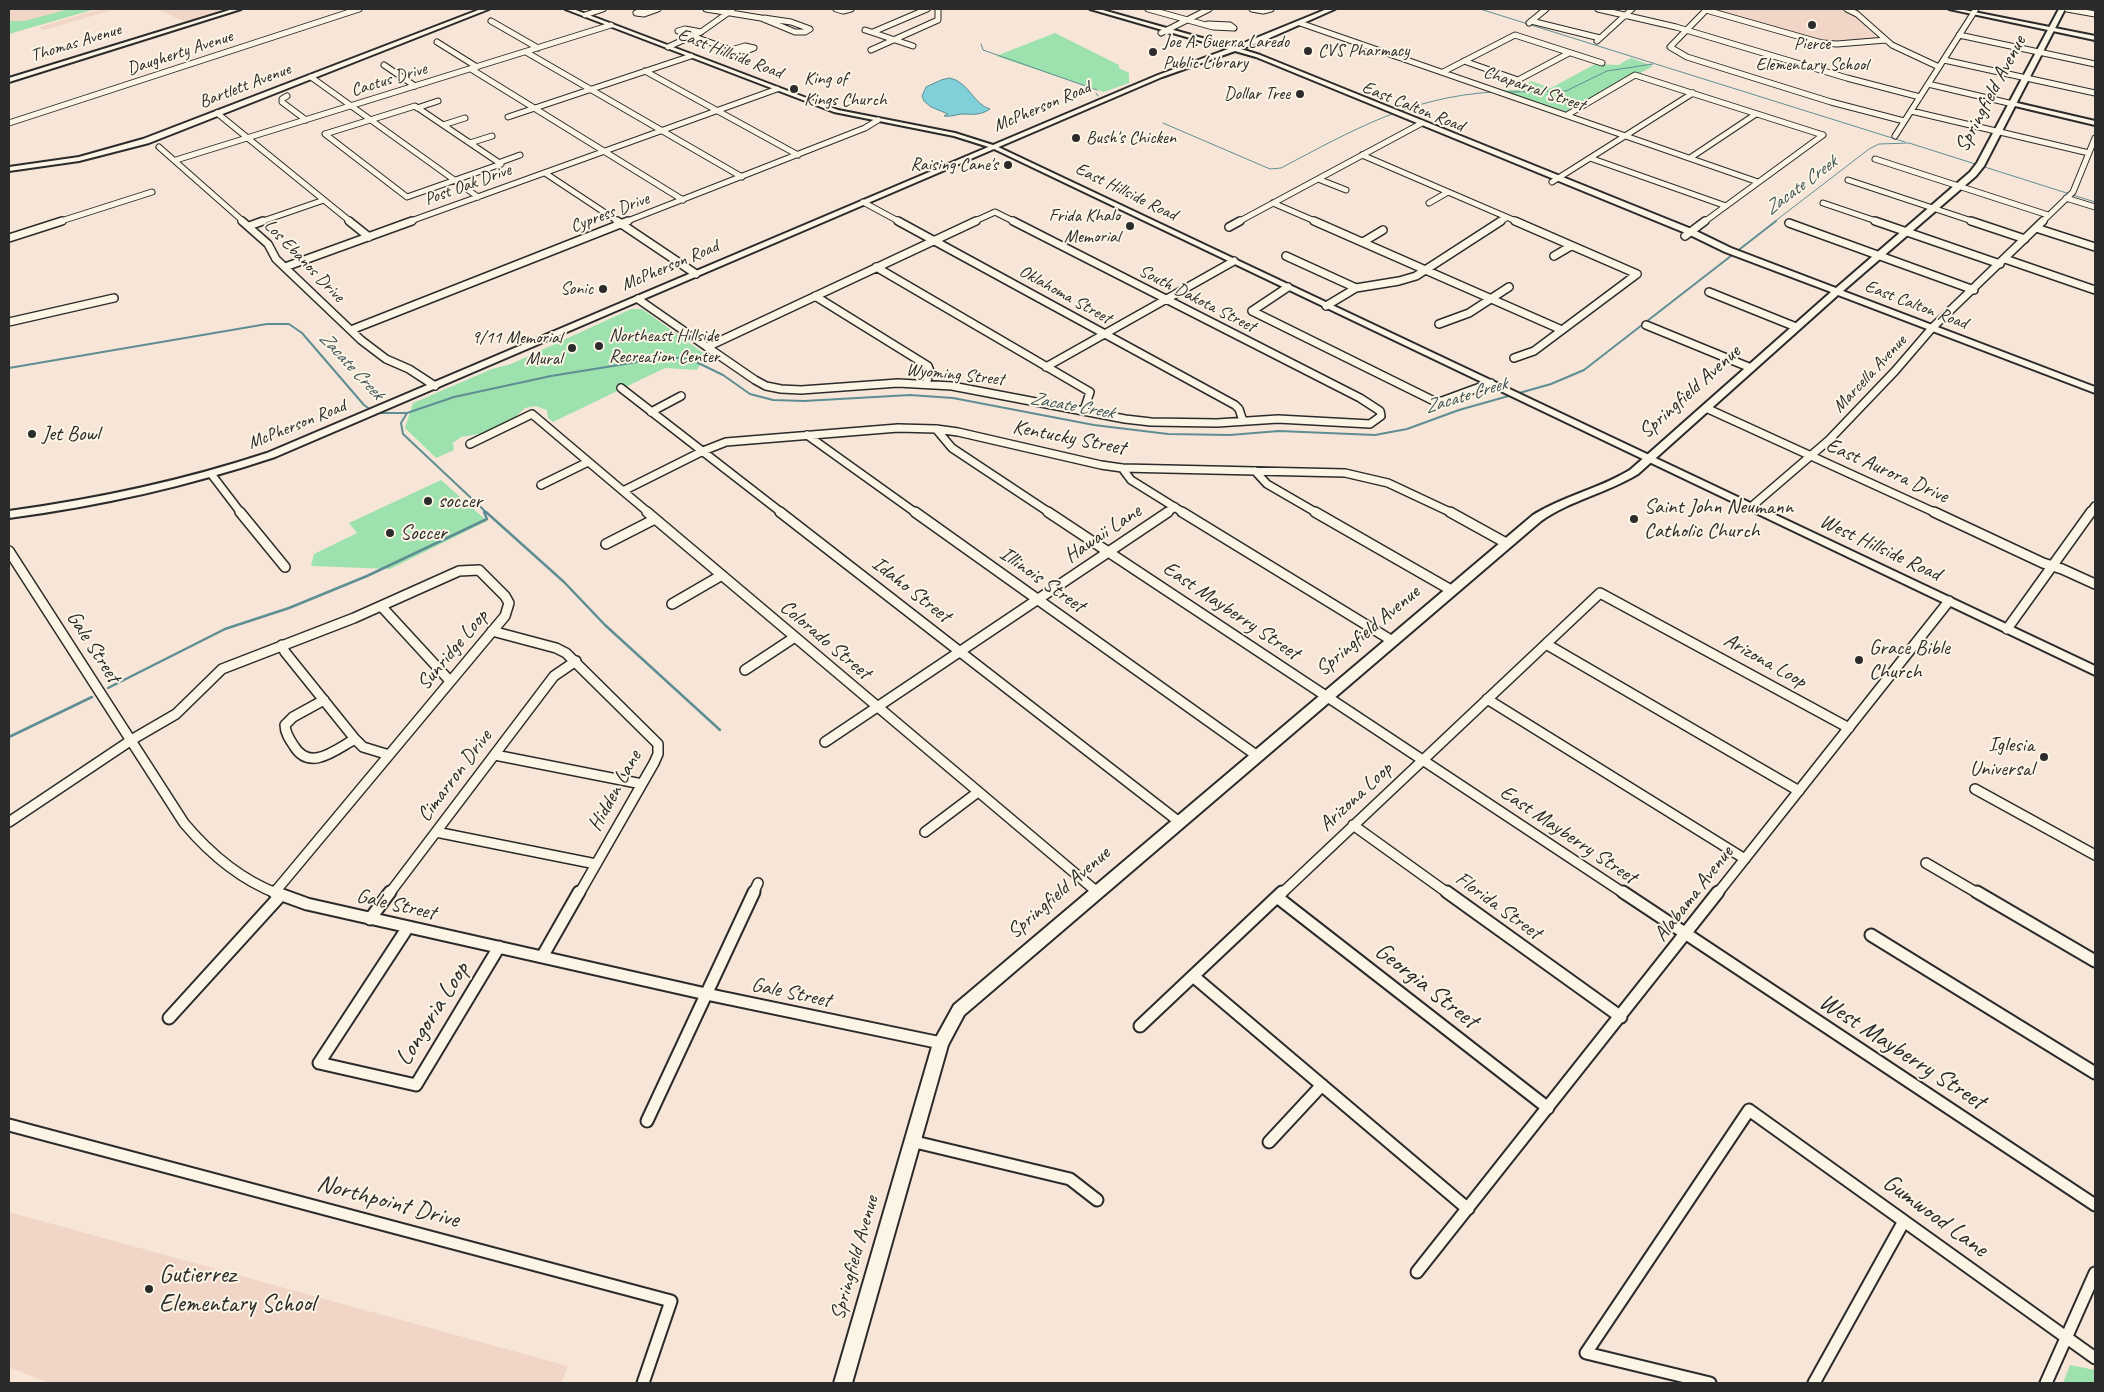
<!DOCTYPE html>
<style>
body{margin:0}
#map{position:relative;width:2104px;height:1392px;overflow:hidden;background:#f7e6d7;font-family:Caveat,sans-serif}
canvas{display:block}
.frame{position:absolute;inset:0;border:10px solid #2b2b2b;pointer-events:none}
</style>
<div id="map">
<canvas width="2104" height="1392"></canvas>
<div class="frame"></div>
</div>
<script>
const ctx = document.querySelector('canvas').getContext('2d');
ctx.lineJoin = 'round';
function fill(path, color) {
  ctx.fillStyle = color;
  ctx.fill(path, 'evenodd');
}
function stroke(path, color, width, dash) {
  ctx.strokeStyle = color;
  ctx.lineWidth = width;
  ctx.lineCap = dash ? 'butt' : 'round';
  ctx.setLineDash(dash || []);
  ctx.stroke(path);
}
function write(font, color, halo, rows, align = 'center') {
  ctx.font = font + ' Caveat,sans-serif';
  ctx.lineWidth = 4;
  ctx.setLineDash([]);
  ctx.textBaseline = 'middle';
  ctx.strokeStyle = halo;
  ctx.fillStyle = color;
  for (const [text, x, y, turn = 0] of rows) {
    ctx.save();
    ctx.translate(x, y);
    ctx.rotate((+turn || 0) * Math.PI / 180);
    ctx.textAlign = isNaN(turn) ? turn : align;
    if (halo) ctx.strokeText(text, 0, 0);
    ctx.fillText(text, 0, 0);
    ctx.restore();
  }
}
fill(new Path2D(`
 M 9,9 L 95,9 L 9,34 Z
 M 101,9 L 116,9 L 44,30 L 39,27 Z
 M 158,9 L 227,9 L 185,22 Z
 M 1714,9 L 1839,9 L 1852,13 L 1877,38 L 1824,41 L 1717,12 Z
 M 9,1212 L 568,1366 L 561,1383 L 49,1383 L 9,1367 Z`), '#f1d5c6');
fill(new Path2D(`
 M 69,9 L 95,9 L 9,34 L 9,21 L 24,21 Z
 M 1055,33 L 1119,65 L 1119,68 L 1129,73 L 1129,83 L 1104,92 L 996,56 Z
 M 1631,58 L 1653,66 L 1639,74 L 1632,74 L 1567,112 L 1501,90 L 1517,90 L 1531,81 L 1551,88 L 1595,64 L 1618,65 Z
 M 631,309 L 642,309 L 706,355 L 697,370 L 665,368 L 553,422 L 548,418 L 547,410 L 535,406 L 525,408 L 513,419 L 479,434 L 461,437 L 453,443 L 454,450 L 436,458 L 405,428 L 413,403 L 492,369 L 511,364 Z
 M 441,480 L 487,521 L 390,569 L 311,566 L 314,554 L 357,533 L 349,523 Z
 M 2070,1365 L 2095,1370 L 2095,1383 L 2063,1383 Z`), '#9de2ae');
const water = new Path2D(`
 M 950,78 C 969,82 973,104 990,109 C 980,116 972,114 961,114 C 955,115 951,117 944,116 L 948,114 L 931,107 L 924,101 L 922,96 L 926,87 L 941,80 Z`);
fill(water, '#80d0da');
stroke(water, '#5e8e94', 1);
stroke(new Path2D(`
 M 1480,9 L 1905,142
 M 981,44 L 983,50 L 1097,90
 M 1507,92 L 1566,91 L 1607,71 L 1653,64
 M 1096,93 L 1098,96
 M 1163,123 L 1270,169 L 1281,168 C 1353,130 1410,97 1493,92
 M 1774,222 L 1869,149 L 1879,144 L 1909,143 L 2095,202`), '#5e8e94', 1);
stroke(new Path2D(`
 M 9,368 L 267,324 L 289,324 L 302,333 L 364,405 L 371,410
 M 376,413 L 407,413 L 454,397 L 551,376 L 668,357 L 690,359 L 723,375 L 750,394 L 773,400 L 804,401 L 910,395 L 953,398 L 1094,425 L 1168,434 L 1230,435 L 1279,431 L 1375,435 L 1407,429 L 1459,410 L 1551,384 L 1584,370 L 1776,221
 M 407,413 L 401,423 L 403,434 L 487,513
 M 484,511 L 485,513`), '#5e8e94', 2);
stroke(new Path2D(`
 M 486,512 L 564,582 L 605,625 L 720,730
 M 108,688 L 225,629 L 289,608 L 367,576 L 487,519 L 484,512
 M 9,737 L 92,697`), '#5e8e94', 2.5);
const minorFar3 = new Path2D(`
 M 645,9 L 636,13 L 644,14 L 658,9
 M 706,9 L 761,18 L 795,32 L 805,32 L 810,29 L 791,22 L 764,18
 M 836,9 L 843,11 L 851,9
 M 1148,9 L 1213,27 L 1234,28 L 1230,25 L 1208,24
 M 1252,9 L 1263,11 L 1271,9
 M 1598,9 L 1676,27 L 1847,78 L 1920,97
 M 1707,9 L 1670,47 L 1687,57 L 1831,102 L 1904,121
 M 1847,9 L 1857,14 L 1892,45 L 1939,67
 M 2067,9 L 2095,14
 M 1706,10 L 1822,43 L 1837,44 L 1886,40
 M 585,15 L 603,9
 M 491,21 L 538,48
 M 1531,21 L 1600,38
 M 1300,23 L 1758,182
 M 1529,23 L 1546,9
 M 865,30 L 913,46
 M 701,32 L 685,29 L 678,31 L 731,50
 M 873,32 L 927,9
 M 1161,33 L 1209,9
 M 1959,35 L 2095,64
 M 1597,41 L 1632,9
 M 437,42 L 477,67
 M 745,46 L 754,48 L 746,51 L 731,50 Z
 M 668,47 L 701,32 L 732,10
 M 871,50 L 938,20 L 938,9
 M 526,52 L 742,177
 M 1944,60 L 2095,93
 M 1464,61 L 1518,80 L 1569,53
 M 384,65 L 415,86
 M 471,69 L 683,200
 M 645,71 L 798,155
 M 1443,72 L 1515,35 L 1602,63
 M 311,77 L 478,197
 M 1928,84 L 2013,104
 M 287,96 L 282,99 L 282,102 L 306,120
 M 417,108 L 438,101
 M 1911,111 L 2089,153
 M 217,113 L 351,222
 M 1567,115 L 1635,75 L 1823,135
 M 508,117 L 691,56
 M 9,123 L 359,9
 M 443,125 L 465,118
 M 325,134 L 407,197 L 501,164
 M 325,134 L 415,106 L 501,164
 M 1895,136 L 1976,9
 M 470,143 L 492,136
 M 159,147 L 244,222
 M 1362,155 L 1518,222
 M 1590,158 L 1726,206
 M 1690,158 L 1756,114
 M 1875,159 L 2048,215
 M 176,160 L 611,25
 M 498,163 L 520,155
 M 545,173 L 619,222
 M 1318,179 L 1346,190
 M 1848,180 L 1975,222
 M 1552,182 L 1693,93
 M 2066,198 L 2095,207
 M 863,202 L 900,222
 M 1273,203 L 1317,222
 M 1429,203 L 1448,192
 M 1823,203 L 1879,222
 M 58,222 L 152,192
 M 260,222 L 324,200
 M 408,222 L 777,89
 M 625,222 L 865,128 L 878,120
 M 973,222 L 995,212 L 1015,222
 M 1238,222 L 1422,123
 M 1499,222 L 1506,218
 M 1704,222 L 1823,135
 M 2042,222 L 2073,192 L 2095,138`);
const minorFar2 = new Path2D(`
 M 242,221 L 268,244 L 276,259 L 361,340 L 386,359 L 409,369 L 435,386
 M 349,221 L 369,237
 M 617,221 L 696,274
 M 898,221 L 1235,405 L 1239,409 L 1243,421
 M 1314,221 L 1562,330
 M 1515,221 L 1637,274
 M 1875,221 L 2000,264
 M 1971,221 L 2025,239
 M 1789,223 L 1974,290
 M 249,226 L 263,221
 M 1229,227 L 1240,221
 M 2036,228 L 2095,247
 M 1685,236 L 1705,221
 M 9,238 L 62,221
 M 1363,242 L 1383,230
 M 1286,256 L 1356,288
 M 1554,256 L 1571,246
 M 2005,259 L 2095,290
 M 285,267 L 412,221
 M 876,267 L 1090,392 L 1084,410
 M 1288,287 L 1252,311 L 1434,401 L 1442,401 L 1491,383
 M 1709,292 L 1796,327
 M 815,296 L 928,366 L 930,371 L 926,384
 M 638,299 L 707,347
 M 1326,306 L 1356,288 L 1399,281 L 1416,276 L 1501,221
 M 9,322 L 114,298
 M 1439,324 L 1469,313 L 1509,287
 M 1646,325 L 1751,368
 M 351,330 L 628,221
 M 707,347 L 755,380 L 766,386 L 781,389 L 801,390 L 898,383 L 952,386 L 1125,419 L 1151,422 L 1217,423 L 1278,419 L 1370,424 L 1381,416 L 1380,411 L 1360,398 L 1013,221
 M 707,347 L 976,221
 M 1514,358 L 1534,351 L 1637,274
 M 1046,367 L 1234,261
 M 621,388 L 782,513
 M 1706,408 L 1936,513
 M 651,412 L 681,396
 M 936,429 L 952,448 L 1050,513
 M 807,435 L 916,513
 M 470,444 L 532,414 L 649,513
 M 1122,468 L 1131,480 L 1184,513
 M 1255,471 L 1267,484 L 1317,513
 M 212,475 L 241,513
 M 541,485 L 588,462
 M 623,491 L 703,451 L 726,442 L 898,428 L 936,429 L 958,432 L 1101,465 L 1122,468 L 1345,473 L 1388,483 L 1452,513
 M 1751,507 L 1829,440 L 1895,371 L 1932,328 L 2043,221
 M 1166,513 L 1175,507
 M 2090,513 L 2095,506`);
const minorFar1 = new Path2D(`
 M 240,512 L 285,567
 M 647,512 L 1096,891
 M 780,512 L 1178,821
 M 915,512 L 1256,755
 M 1048,512 L 1625,894
 M 1182,512 L 1391,640
 M 1315,512 L 1451,590
 M 1450,512 L 1506,543
 M 1934,512 L 2043,563 L 2062,569 L 2095,584
 M 606,544 L 655,519
 M 9,551 L 184,823 C 210,854 239,879 278,894
 M 672,604 L 722,575
 M 381,606 L 450,681
 M 2007,629 L 2091,512
 M 492,631 L 556,648 L 566,653 L 658,744 L 658,754 L 654,763 L 579,894
 M 1546,644 L 1799,791
 M 282,645 L 285,652 L 355,739 L 363,747 L 389,755
 M 745,670 L 795,637
 M 1487,699 L 1745,859
 M 324,700 L 293,717 L 285,725 C 285,733 290,740 294,746 C 310,772 335,750 355,739
 M 825,742 L 1168,512
 M 495,755 L 642,784
 M 1975,789 L 2095,855
 M 9,822 L 133,739 L 176,714 L 222,669 L 354,618 L 459,571 L 479,570 L 505,596 L 509,603 L 505,616 L 274,893
 M 1353,825 L 1449,894
 M 436,832 L 596,864
 M 925,832 L 978,792
 M 1926,863 L 1979,894
 M 389,894 L 554,676 L 576,661
 M 753,894 L 758,883
 M 1281,894 L 1600,593 L 1849,728
 M 1717,894 L 1949,601`);
const minor = new Path2D(`
 M 274,892 L 307,904 L 706,994 L 941,1043
 M 1447,892 L 1621,1017
 M 1623,892 L 2095,1205
 M 1977,892 L 2095,961
 M 1277,897 L 1548,1108
 M 370,919 L 390,892
 M 408,927 L 319,1063 L 416,1085 L 499,947
 M 1871,935 L 2095,1073
 M 542,957 L 579,892
 M 1193,976 L 1468,1209
 M 169,1018 L 280,896
 M 1140,1026 L 1282,892
 M 647,1121 L 754,892
 M 9,1125 L 671,1301 L 643,1383
 M 911,1141 L 1070,1179 L 1097,1200
 M 1269,1142 L 1322,1085
 M 1417,1272 L 1718,892
 M 1710,1383 L 1586,1353 L 1749,1110 L 2095,1358
 M 1814,1383 L 1904,1221
 M 2046,1383 L 2095,1273`);
const tertiary = new Path2D(`
 M 233,9 L 241,9 L 9,82 L 9,78 Z
 M 565,9 L 573,9 L 838,110 L 955,133 L 996,146 L 2095,666 L 2095,675 L 992,148 L 954,136 L 834,112 Z
 M 1949,9 L 1959,9 L 2095,36 L 2095,40 Z
 M 2013,102 L 2095,121 L 2095,125 L 2011,105 L 2011,103 Z`);
const secondary = new Path2D(`
 M 481,9 L 489,9 L 149,143 L 79,161 L 9,171 L 9,167 L 79,157 L 143,139 Z
 M 1090,9 L 1099,9 L 1234,47 L 1327,9 L 1335,9 L 1265,40 L 1241,49 L 1260,55 L 1694,230 L 1731,248 L 1836,288 L 1970,172 L 1977,163 L 2059,9 L 2065,9 L 1984,166 L 1976,176 L 1843,291 L 2095,387 L 2095,393 L 1838,295 L 1638,474 C 1607,493 1571,500 1541,521 L 964,1015 L 948,1045 L 852,1383 L 834,1383 L 933,1043 L 954,1005 L 1533,515 C 1563,496 1599,489 1630,470 L 1831,292 L 1725,252 L 1688,234 L 1256,57 L 1235,51 L 1162,77 L 275,457 C 188,486 100,506 9,518 L 9,511 C 97,499 182,481 267,453 L 1158,75 L 1228,49 Z`);
stroke(minorFar3, '#2b2b2b', 7);
stroke(minorFar2, '#2b2b2b', 10);
stroke(minorFar1, '#2b2b2b', 12);
stroke(minor, '#2b2b2b', 15);
stroke(tertiary, '#2b2b2b', 4);
stroke(secondary, '#2b2b2b', 4);
stroke(minorFar3, '#fcf5e5', 5);
stroke(minorFar2, '#fcf5e5', 7);
stroke(minorFar1, '#fcf5e5', 9);
stroke(minor, '#fcf5e5', 11);
fill(tertiary, '#fcf5e5');
fill(secondary, '#fcf5e5');
for (const [x, y, r, color] of [
 [1812,25,5,"#2b2b2b"],
 [1308,51,5,"#2b2b2b"],
 [1153,52,5,"#2b2b2b"],
 [794,89,5,"#2b2b2b"],
 [1300,94,5,"#2b2b2b"],
 [1076,138,5,"#2b2b2b"],
 [1008,165,5,"#2b2b2b"],
 [1130,226,5,"#2b2b2b"],
 [603,289,5,"#2b2b2b"],
 [599,346,5,"#2b2b2b"],
 [572,348,5,"#2b2b2b"],
 [32,434,5,"#2b2b2b"],
 [428,501,5,"#2b2b2b"],
 [1634,519,5,"#2b2b2b"],
 [390,533,5,"#2b2b2b"],
 [1859,660,5,"#2b2b2b"],
 [2044,757,5,"#2b2b2b"],
 [149,1289,5,"#2b2b2b"]
]) {
  const dot = new Path2D();
  dot.arc(x, y, r, 0, 2 * Math.PI);
  ctx.fillStyle = color;
  ctx.fill(dot);
  stroke(dot, '#fcf5e5', 2);
}
write('18px', '#2b2b2b', '#fcf5e5', [
 ["Joe A. Guerra Laredo",1163,42],
 ["Public Library",1163,63],
 ["Pierce",1812,44,"center"],
 ["Elementary School",1812,65,"center"],
 ["CVS Pharmacy",1318,51],
 ["King of",804,79],
 ["Kings Church",804,100],
 ["Dollar Tree",1290,94,"right"],
 ["Bush's Chicken",1086,138],
 ["Raising Cane's",998,165,"right"],
 ["Frida Khalo",1120,216,"right"],
 ["Memorial",1120,237,"right"],
 ["Sonic",593,289,"right"],
 ["Northeast Hillside",609,336],
 ["Recreation Center",609,357],
 ["9/11 Memorial",562,338,"right"],
 ["Mural",562,359,"right"]
], 'left');
write('18px', '#2b2b2b', '#fcf5e5', [
 ["Thomas Avenue",76,43,-17],
 ["Daugherty Avenue",180,53,-18],
 ["East Hillside Road",730,54,21],
 ["Cactus Drive",389,80,-17],
 ["Bartlett Avenue",245,86,-21],
 ["Chaparral Street",1534,89,19],
 ["McPherson Road",1042,107,-23],
 ["East Calton Road",1413,107,22],
 ["Post Oak Drive",468,185,-20],
 ["East Hillside Road",1126,192,26],
 ["Cypress Drive",610,213,-21],
 ["Los Ebanos Drive",304,261,46],
 ["McPherson Road",670,266,-23],
 ["Oklahoma Street",1065,295,29],
 ["South Dakota Street",1197,299,27],
 ["East Calton Road",1916,305,21],
 ["Marcella Avenue",1870,374,-47],
 ["Wyoming Street",955,375,6],
 ["McPherson Road",297,425,-22]
]);
write('italic 19px', '#405457', '#fcf5e5', [
 ["Zacate Creek",1801,186,-37],
 ["Zacate Creek",351,366,47],
 ["Zacate Creek",1466,396,-17],
 ["Zacate Creek",1072,406,10]
]);
write('21px', '#2b2b2b', '#fcf5e5', [
 ["Springfield Avenue",1991,94,-62],
 ["Springfield Avenue",1690,392,-42],
 ["Kentucky Street",1069,438,11],
 ["East Aurora Drive",1887,471,24],
 ["Hawaii Lane",1103,534,-34],
 ["West Hillside Road",1880,548,25],
 ["Illinois Street",1042,580,35],
 ["Idaho Street",911,590,38],
 ["East Mayberry Street",1231,611,34],
 ["Springfield Avenue",1368,631,-40],
 ["Colorado Street",825,640,40],
 ["Gale Street",93,647,57],
 ["Sunridge Loop",453,650,-50],
 ["Arizona Loop",1765,661,29],
 ["Cimarron Drive",455,776,-53],
 ["Hidden Lane",615,791,-61],
 ["Arizona Loop",1356,797,-43],
 ["East Mayberry Street",1568,835,34],
 ["Springfield Avenue",1059,893,-41],
 ["Alabama Avenue",1694,894,-52],
 ["Gale Street",396,905,13],
 ["Florida Street",1498,906,36],
 ["Gale Street",791,993,12],
 ["Springfield Avenue",855,1258,-74]
]);
write('21px', '#2b2b2b', '#fcf5e5', [
 ["Jet Bowl",42,434],
 ["soccer",438,501],
 ["Saint John Neumann",1644,507],
 ["Catholic Church",1644,531],
 ["Soccer",400,533],
 ["Grace Bible",1869,648],
 ["Church",1869,672],
 ["Iglesia",2034,745,"right"],
 ["Universal",2034,769,"right"]
], 'left');
write('25px', '#2b2b2b', '#fcf5e5', [
 ["Georgia Street",1426,986,38],
 ["Longoria Loop",433,1014,-58],
 ["West Mayberry Street",1902,1052,33],
 ["Northpoint Drive",388,1202,15],
 ["Gumwood Lane",1935,1216,36]
]);
write('25px', '#2b2b2b', '#fcf5e5', [
 ["Gutierrez",159,1275],
 ["Elementary School",159,1304]
], 'left');
</script>
